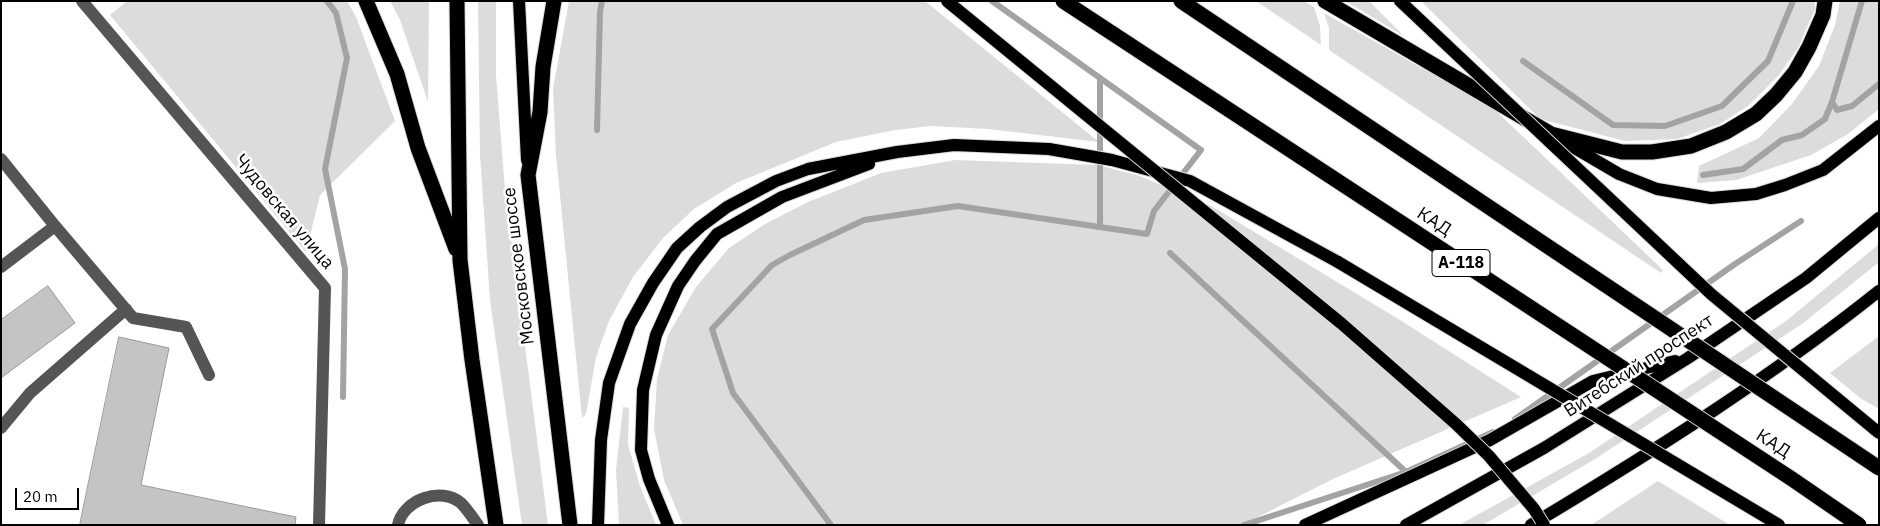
<!DOCTYPE html>
<meta charset="utf-8">
<style>
body{margin:0}
#map{position:relative;width:1880px;height:526px;overflow:hidden;background:#fff;font-family:"IBM Plex Sans",sans-serif}
canvas{display:block}
.frame{position:absolute;inset:0;border:2px solid #000;pointer-events:none}
.scale{position:absolute;left:15px;top:488px;width:64px;height:22px;box-sizing:border-box;border:2px solid #000;border-top:0;padding-left:6px;font-size:15px;line-height:18px;white-space:nowrap;color:#000;-webkit-text-stroke:4px #fff;paint-order:stroke}
</style>
<div id="map">
<canvas width="1880" height="526"></canvas>
<div class="frame"></div>
<div class="scale">20 m</div>
</div>
<script>
const ctx = document.querySelector('canvas').getContext('2d');
ctx.lineJoin = 'round';
function fill(path, color) {
  ctx.fillStyle = color;
  ctx.fill(path, 'evenodd');
}
function stroke(path, color, width, dash) {
  ctx.strokeStyle = color;
  ctx.lineWidth = width;
  ctx.lineCap = dash ? 'butt' : 'round';
  ctx.setLineDash(dash || []);
  ctx.stroke(path);
}
function write(font, color, halo, rows, align = 'center') {
  ctx.font = font + ' "IBM Plex Sans",sans-serif';
  ctx.lineWidth = 5;
  ctx.setLineDash([]);
  ctx.textBaseline = 'middle';
  ctx.strokeStyle = halo;
  ctx.fillStyle = color;
  for (const [text, x, y, turn = 0] of rows) {
    ctx.save();
    ctx.translate(x, y);
    ctx.rotate((+turn || 0) * Math.PI / 180);
    ctx.textAlign = isNaN(turn) ? turn : align;
    if (halo) ctx.strokeText(text, 0, 0);
    ctx.fillText(text, 0, 0);
    ctx.restore();
  }
}
fill(new Path2D(`
 M 127,1 L 347,1 L 356,17 L 395,121 L 320,195 L 306,252 L 110,15 Z
 M 390,1 L 429,1 L 428,102 L 400,20 Z
 M 478,1 L 496,1 L 496,75 L 505,190 L 548,525 L 522,525 L 490,300 L 480,155 Z
 M 569,1 L 925,1 L 1099,142 L 988,129 L 931,126 L 895,130 L 836,142 L 736,183 L 694,209 L 663,238 L 633,277 L 609,321 L 596,357 L 586,414 L 582,418 L 556,155 L 553,89 Z
 M 1256,1 L 1304,1 L 1314,7 L 1320,26 L 1321,45 Z
 M 1345,1 L 1369,1 L 1404,36 Z
 M 1421,1 L 1815,1 L 1815,9 L 1798,48 L 1779,75 L 1748,106 L 1720,124 L 1677,139 L 1625,141 L 1540,119 Z
 M 1840,1 L 1879,1 L 1879,109 L 1848,134 L 1811,155 L 1736,180 L 1697,183 L 1699,166 L 1759,138 L 1792,104 L 1819,66 L 1835,25 Z
 M 1324,13 L 1493,108 L 1663,270 L 1661,273 L 1329,50 L 1329,28 Z
 M 955,160 L 1098,165 L 1140,176 L 1213,207 L 1400,320 L 1521,397 L 1333,479 L 1242,525 L 683,525 L 664,480 L 654,429 L 657,379 L 668,335 L 696,287 L 729,248 L 765,224 L 808,202 L 881,173 Z
 M 1879,244 L 1879,262 L 1802,324 L 1595,459 L 1483,525 L 1459,525 L 1589,453 L 1786,321 Z
 M 1879,336 L 1879,409 L 1860,398 L 1830,373 Z
 M 623,407 L 629,408 L 628,444 L 640,486 L 656,525 L 619,525 L 616,470 Z
 M 1658,481 L 1730,525 L 1591,525 Z`), '#dcdcdc');
stroke(new Path2D(`
 M 327,1 L 336,13 L 347,58 L 325,169 L 345,269 L 343,397
 M 1523,61 L 1613,125 L 1665,126 L 1722,106 L 1768,61 L 1793,1
 M 1100,78 L 1100,227
 M 1832,102 L 1837,110 L 1852,106 L 1879,84
 M 597,130 L 600,12 L 602,1
 M 1703,175 L 1743,169 L 1782,140 L 1802,135 L 1825,119 L 1832,102 L 1862,1
 M 1170,253 L 1406,472
 M 1515,419 L 1735,264 L 1801,221
 M 831,525 L 733,393 L 712,329 L 772,265 L 790,255 L 864,220 L 958,206 L 1147,234 L 1154,211 L 1201,150 L 992,1
 M 1244,525 L 1406,472 L 1493,432`), '#a3a3a3', 6);
const building = new Path2D(`
 M 48,286 L 75,323 L 1,378 L 1,320 Z
 M 119,337 L 169,348 L 141,485 L 296,517 L 295,525 L 80,525 Z`);
fill(building, '#c4c4c4');
stroke(building, '#999', 1);
const major = new Path2D(`
 M 519,1 L 527,160
 M 1561,140 L 1619,174 L 1657,189 L 1711,198 L 1756,194 L 1785,185 L 1823,170 L 1879,126
 M 598,525 L 601,440 L 609,383 L 630,324 L 653,283 L 677,248 L 700,227 L 727,207 L 776,181 L 808,169 L 897,152 L 954,145 L 1049,149 L 1112,160 L 1190,181 L 1338,262
 M 668,525 L 649,479 L 641,450 L 643,390 L 656,335 L 678,286 L 695,261 L 717,234 L 782,197 L 869,164
 M 1305,525 L 1490,440 L 1593,381 L 1675,361
 M 1406,525 L 1544,448 L 1688,358 L 1806,278 L 1879,218
 M 1531,525 C 1651,453 1770,378 1879,291`);
const highway = new Path2D(`
 M 366,1 L 397,74 L 418,148 L 456,249
 M 457,1 L 460,260 L 472,360 L 496,525
 M 554,1 L 543,67 L 540,112 L 528,175 L 570,525
 M 1325,1 L 1551,134 L 1622,152 L 1652,152 L 1691,146 L 1726,132 L 1756,114 L 1776,95 L 1795,72 L 1809,47 L 1823,15 L 1825,1`);
stroke(major, '#dbdbdb', 14);
stroke(highway, '#dbdbdb', 17);
stroke(new Path2D(`
 M 82,1 L 325,288 L 319,525
 M 1,159 L 55,226 L 133,318 L 186,327 L 209,375
 M 1,267 L 55,226
 M 1,428 L 30,393 L 126,309
 M 398,525 C 403,500 441,486 461,503 C 467,509 473,518 478,525`), '#555', 12);
stroke(major, '#000', 12);
stroke(highway, '#000', 15);
const majorBridge = new Path2D(`
 M 947,1 L 1342,324 L 1456,424 L 1489,456 L 1534,509 L 1544,525
 M 1400,1 L 1711,294 L 1879,433
 M 1338,262 L 1779,525`);
const highwayBridge = new Path2D(`
 M 1063,1 L 1792,479 L 1859,525
 M 1181,1 L 1879,468`);
stroke(majorBridge, '#dbdbdb', 14, []);
stroke(highwayBridge, '#dbdbdb', 17, []);
stroke(majorBridge, '#000', 12);
stroke(highwayBridge, '#000', 15);
for (const [x, y, w] of [
 [1461,263,58]
]) {
  const box = new Path2D();
  box.roundRect(x - w / 2, y - 13.5, w, 27, 4);
  ctx.fillStyle = '#fff';
  ctx.fill(box);
  stroke(box, '#000', 1);
}
write('bold 16px', '#000', null, [
 ["А-118",1461,263]
]);
write('18px', '#000', '#fff', [
 ["Чудовская улица",284,212,50],
 ["КАД",1434,222,33],
 ["Московское шоссе",519,266,-97],
 ["Витебский проспект",1639,366,-33],
 ["КАД",1773,444,33]
]);
</script>
